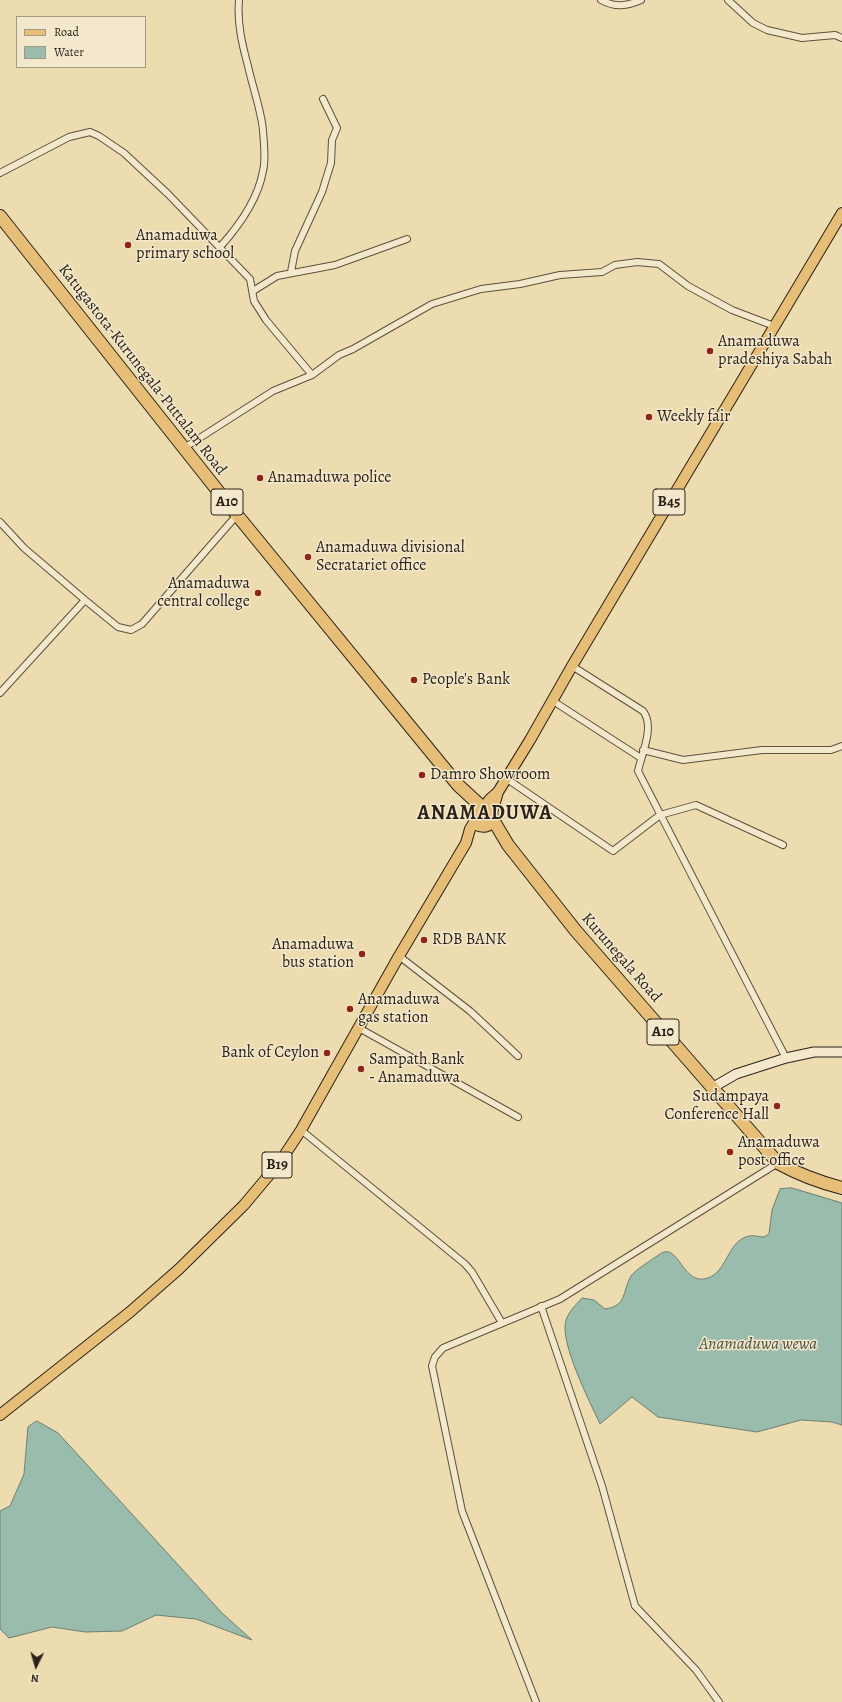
<!DOCTYPE html>
<style>
body{margin:0}
#map{position:relative;width:842px;height:1702px;overflow:hidden;background:#ecdcb0;font-family:Alegreya,serif}
canvas{display:block}
.legend{position:absolute;left:16px;top:16px;width:130px;height:52px;box-sizing:border-box;background:#f3e8cc;border:1px solid #a49984;margin:0;padding:5px 7px;list-style:none;font-size:12px;color:#2d2217}
.legend li{display:flex;align-items:center;gap:8px;height:20px}
.legend b{width:20px;border:1px solid #a49984}
.north{position:absolute;left:16px;top:1646px;width:40px;height:40px;-webkit-text-stroke:3px #f3e8cc;paint-order:stroke;rotate:185deg;font-size:11px;font-weight:700;line-height:16px;text-align:center;color:#2d2217}
.north::after{content:'';display:block;margin:auto;width:14px;height:18px;background:#2d2217;clip-path:polygon(50% 0,100% 100%,50% 72%,0 100%)}
</style>
<div id="map">
<canvas width="842" height="1702"></canvas>
<ul class="legend">
<li><b style="height:5px;background:#e6be78"></b>Road</li>
<li><b style="height:11px;background:#99bcac"></b>Water</li>
</ul>
<div class="north">N</div>
</div>
<script>
const ctx = document.querySelector('canvas').getContext('2d');
ctx.lineJoin = 'round';
function fill(path, color) {
  ctx.fillStyle = color;
  ctx.fill(path, 'evenodd');
}
function stroke(path, color, width, dash) {
  ctx.strokeStyle = color;
  ctx.lineWidth = width;
  ctx.lineCap = dash ? 'butt' : 'round';
  ctx.setLineDash(dash || []);
  ctx.stroke(path);
}
function write(font, color, halo, rows, align = 'center') {
  ctx.font = font + ' Alegreya,serif';
  ctx.lineWidth = 3;
  ctx.setLineDash([]);
  ctx.textBaseline = 'middle';
  ctx.strokeStyle = halo;
  ctx.fillStyle = color;
  for (const [text, x, y, turn = 0] of rows) {
    ctx.save();
    ctx.translate(x, y);
    ctx.rotate((+turn || 0) * Math.PI / 180);
    ctx.textAlign = isNaN(turn) ? turn : align;
    if (halo) ctx.strokeText(text, 0, 0);
    ctx.fillText(text, 0, 0);
    ctx.restore();
  }
}
const water = new Path2D(`
 M 792,1188 L 842,1203 L 842,1425 L 832,1422 L 801,1420 L 757,1432 L 658,1417 L 632,1397 L 600,1424 C 590,1402 559,1342 566,1320 C 569,1311 576,1305 582,1298 L 594,1300 L 605,1309 C 627,1306 622,1292 631,1276 C 635,1270 653,1259 660,1254 C 679,1241 682,1287 708,1278 C 728,1271 727,1241 749,1236 C 754,1235 760,1237 764,1237 L 769,1234 L 772,1210 L 780,1189 Z
 M 37,1421 L 58,1433 L 222,1613 L 252,1640 L 196,1619 L 156,1615 L 122,1631 L 85,1632 L 52,1627 L 9,1638 L 0,1629 L 0,1511 L 10,1506 L 24,1474 L 28,1427 Z`);
fill(water, '#99bcac');
stroke(water, '#6e7e70', 1);
const street = new Path2D(`
 M 601,0 C 616,8 627,6 641,0
 M 728,0 L 753,23 L 767,30 L 802,38 L 835,35 L 842,38
 M 0,173 L 69,137 L 90,132 L 99,136 L 124,153 L 168,194 L 250,279 L 254,301 L 266,320 L 312,375
 M 220,247 C 238,227 258,199 263,171 C 266,159 264,144 263,131 C 262,113 252,85 248,66 C 242,44 237,23 239,0
 M 291,272 L 295,251 L 322,192 L 331,163 L 332,140 L 337,128 L 323,99
 M 253,291 L 277,276 L 335,265 L 407,239
 M 184,448 L 273,391 L 312,375 L 339,355 L 353,349 L 432,304 L 481,289 L 520,284 L 560,275 L 602,272 L 615,265 L 637,262 L 659,264 L 688,286 L 732,310 L 774,326
 M 0,522 L 24,548 L 85,600 L 118,627 L 131,630 L 142,624 L 237,515
 M 572,666 L 643,711 C 655,726 642,753 638,771 L 786,1058
 M 0,693 L 85,600
 M 553,701 L 641,758
 M 643,750 L 683,760 L 762,750 L 831,750 L 842,746
 M 507,779 L 613,851 L 660,815 L 696,805 L 783,845
 M 399,956 L 470,1011 L 518,1056
 M 359,1028 L 518,1117
 M 301,1130 L 465,1264 L 472,1272 L 502,1323
 M 541,1306 L 602,1486 L 635,1606 L 696,1670 L 719,1702
 M 536,1702 L 462,1511 L 432,1366 L 435,1357 L 443,1348 L 560,1299 L 778,1163`);
const secondary = new Path2D(`
 M 712,1088 L 736,1074 L 786,1058 L 814,1052 L 842,1052`);
const primary = new Path2D(`
 M 483,808 L 490,799 L 498,792
 M 492,813 L 498,792 L 530,740 L 572,666 L 842,213
 M 0,1415 L 130,1312 L 179,1269 L 244,1205 L 280,1162 L 301,1130 L 399,956 L 466,843 L 470,829 L 475,821`);
const highway = new Path2D(`
 M 0,216 L 237,515 L 458,785 L 483,808 L 489,811 C 497,820 487,830 477,824 L 474,817 L 476,811 L 483,808
 M 492,818 L 508,845 L 576,931 L 778,1163 C 798,1174 819,1182 842,1188`);
stroke(street, '#5d503d', 8);
stroke(secondary, '#2d2217', 11);
stroke(primary, '#2d2217', 12);
stroke(highway, '#2d2217', 14);
stroke(street, '#f3e8cc', 6);
stroke(secondary, '#f3e8cc', 9);
stroke(primary, '#e6be78', 10);
stroke(highway, '#e6be78', 12);
for (const [x, y, r, color] of [
 [128,245,4,"#8f2418"],
 [710,351,4,"#8f2418"],
 [649,417,4,"#8f2418"],
 [260,478,4,"#8f2418"],
 [308,557,4,"#8f2418"],
 [258,593,4,"#8f2418"],
 [414,680,4,"#8f2418"],
 [422,775,4,"#8f2418"],
 [424,940,4,"#8f2418"],
 [362,954,4,"#8f2418"],
 [350,1009,4,"#8f2418"],
 [327,1053,4,"#8f2418"],
 [361,1069,4,"#8f2418"],
 [777,1106,4,"#8f2418"],
 [730,1152,4,"#8f2418"]
]) {
  const dot = new Path2D();
  dot.arc(x, y, r, 0, 2 * Math.PI);
  ctx.fillStyle = color;
  ctx.fill(dot);
  stroke(dot, '#f3e8cc', 1.5);
}
for (const [x, y, w] of [
 [227,502,32],
 [669,502,32],
 [663,1032,32],
 [277,1165,30]
]) {
  const box = new Path2D();
  box.roundRect(x - w / 2, y - 13, w, 26, 3);
  ctx.fillStyle = '#f3e8cc';
  ctx.fill(box);
  stroke(box, '#2d2217', 1);
}
write('bold 15px', '#2d2217', null, [
 ["A10",227,502],
 ["B45",669,502],
 ["A10",663,1032],
 ["B19",277,1165]
]);
write('16px', '#2d2217', '#f3e8cc', [
 ["Anamaduwa",136,236],
 ["primary school",136,254],
 ["Anamaduwa",718,342],
 ["pradeshiya Sabah",718,360],
 ["Weekly fair",657,417],
 ["Anamaduwa police",268,478],
 ["Anamaduwa divisional",316,548],
 ["Secratariet office",316,566],
 ["Anamaduwa",250,584,"right"],
 ["central college",250,602,"right"],
 ["People's Bank",422,680],
 ["Damro Showroom",430,775],
 ["RDB BANK",432,940],
 ["Anamaduwa",354,945,"right"],
 ["bus station",354,963,"right"],
 ["Anamaduwa",358,1000],
 ["gas station",358,1018],
 ["Bank of Ceylon",319,1053,"right"],
 ["Sampath Bank",369,1060],
 ["- Anamaduwa",369,1078],
 ["Sudampaya",769,1097,"right"],
 ["Conference Hall",769,1115,"right"],
 ["Anamaduwa",738,1143],
 ["post office",738,1161]
], 'left');
write('16px', '#2d2217', '#f3e8cc', [
 ["Katugastota-Kurunegala-Puttalam Road",142,370,52],
 ["Kurunegala Road",621,958,49]
]);
write('italic 17px', '#4d5044', '#f3e8cc', [
 ["Anamaduwa wewa",758,1345]
]);
ctx.letterSpacing = '1px';
write('bold 20px', '#2d2217', '#f3e8cc', [
 ["ANAMADUWA",485,814]
]);
ctx.letterSpacing = '0px';
</script>
